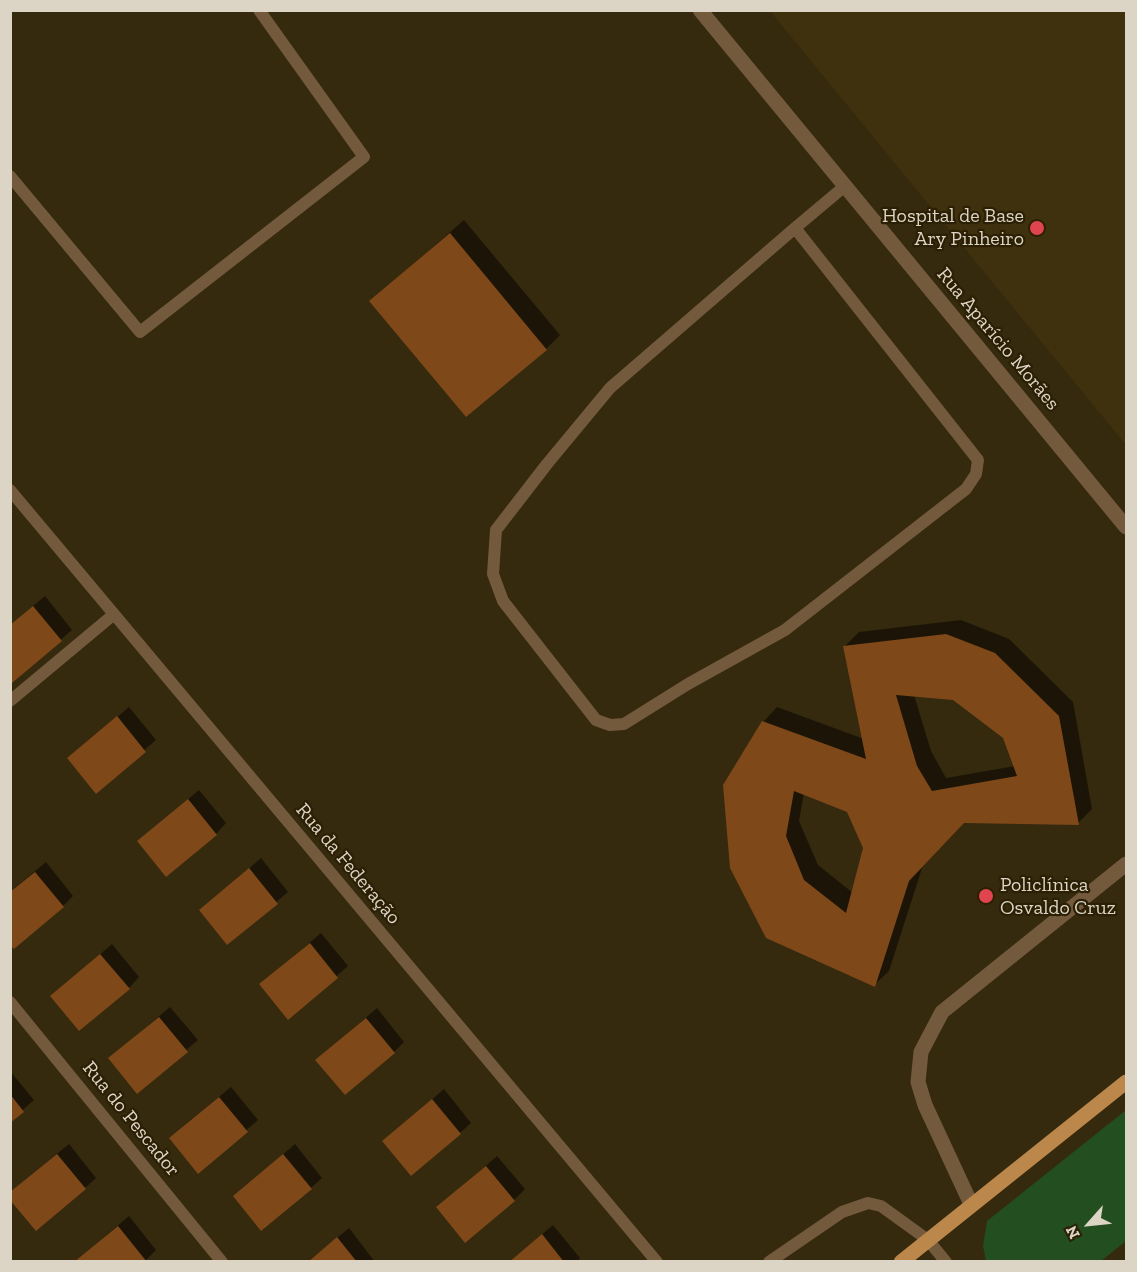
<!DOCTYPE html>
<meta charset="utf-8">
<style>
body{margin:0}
#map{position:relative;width:1137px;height:1272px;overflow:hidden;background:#35290e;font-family:"Zilla Slab",serif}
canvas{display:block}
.frame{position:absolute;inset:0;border:12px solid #dcd4c5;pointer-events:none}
.north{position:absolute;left:1059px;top:1194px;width:60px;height:60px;-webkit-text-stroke:4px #2b1f04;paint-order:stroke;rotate:243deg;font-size:16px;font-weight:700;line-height:24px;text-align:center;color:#dcd4c5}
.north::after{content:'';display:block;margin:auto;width:21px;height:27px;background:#dcd4c5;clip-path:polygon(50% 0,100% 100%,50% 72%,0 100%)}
</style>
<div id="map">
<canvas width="1137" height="1272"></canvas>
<div class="frame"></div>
<div class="north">N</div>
</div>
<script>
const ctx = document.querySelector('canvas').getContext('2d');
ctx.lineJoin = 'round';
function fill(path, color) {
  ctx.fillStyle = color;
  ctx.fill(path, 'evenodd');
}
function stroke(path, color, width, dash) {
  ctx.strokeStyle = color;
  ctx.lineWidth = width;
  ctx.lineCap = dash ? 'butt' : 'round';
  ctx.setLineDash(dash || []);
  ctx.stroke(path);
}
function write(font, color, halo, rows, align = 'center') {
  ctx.font = font + ' "Zilla Slab",serif';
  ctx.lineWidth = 4.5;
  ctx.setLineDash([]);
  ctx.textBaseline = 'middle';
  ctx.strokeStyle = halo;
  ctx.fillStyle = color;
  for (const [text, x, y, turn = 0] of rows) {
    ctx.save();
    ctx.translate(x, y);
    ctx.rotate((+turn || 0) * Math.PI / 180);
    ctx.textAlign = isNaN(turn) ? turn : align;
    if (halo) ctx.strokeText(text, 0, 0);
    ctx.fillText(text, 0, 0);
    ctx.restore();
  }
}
fill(new Path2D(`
 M 770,11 L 1126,11 L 1126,445 Z`), '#40310e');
fill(new Path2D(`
 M 1126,1110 L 1126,1241 L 1101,1261 L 986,1261 L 983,1246 L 987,1221 Z`), '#234e1f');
fill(new Path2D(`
 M 464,220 L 560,335 L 546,349 L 371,301 Z
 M 45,596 L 72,630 L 12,681 L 10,625 Z
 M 961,620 L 1009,639 L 1073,702 L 1092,809 L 1078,823 L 964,822 L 923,865 L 889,971 L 874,985 L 767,937 L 763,722 L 777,707 L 864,739 L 845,646 L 859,632 ZM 914,695 L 954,698 L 1004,737 L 1015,766 L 946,778 L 931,751 ZM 804,793 L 848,811 L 865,847 L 853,893 L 818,865 L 799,821 Z
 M 129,707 L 156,740 L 96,791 L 69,758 Z
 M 199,790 L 226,823 L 216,834 L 150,831 Z
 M 261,858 L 288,892 L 228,943 L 201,910 Z
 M 46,862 L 73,896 L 63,906 L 10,892 Z
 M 321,933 L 348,966 L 288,1018 L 261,984 Z
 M 112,944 L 139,977 L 129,988 L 52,996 Z
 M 170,1007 L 198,1040 L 138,1091 L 110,1058 Z
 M 377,1008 L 404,1042 L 394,1052 L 317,1060 Z
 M 10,1071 L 34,1100 L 10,1121 Z
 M 231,1087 L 258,1120 L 198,1172 L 181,1128 Z
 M 444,1089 L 471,1123 L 460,1133 L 384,1141 Z
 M 69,1144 L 96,1178 L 85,1188 L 19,1185 Z
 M 295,1144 L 322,1178 L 311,1188 L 235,1196 Z
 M 497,1156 L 525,1189 L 514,1200 L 438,1208 Z
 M 129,1216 L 156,1250 L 144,1262 L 75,1262 Z
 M 553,1225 L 580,1258 L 577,1262 L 509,1262 Z
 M 349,1228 L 375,1262 L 308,1262 Z`), '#0007');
fill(new Path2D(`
 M 450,233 L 547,350 L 466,417 L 369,301 Z
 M 33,606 L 62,641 L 12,683 L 10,625 Z
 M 946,634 L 995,653 L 1059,716 L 1079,825 L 964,823 L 909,881 L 875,987 L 766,938 L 730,868 L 723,785 L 762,721 L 866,759 L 843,646 ZM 896,695 L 953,700 L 1003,738 L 1017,776 L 932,791 L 917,766 ZM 794,791 L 847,812 L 863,848 L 846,913 L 804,880 L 786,836 Z
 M 117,716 L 146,752 L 96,794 L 67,758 Z
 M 188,799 L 217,835 L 166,877 L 137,841 Z
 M 249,868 L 278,904 L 227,945 L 199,910 Z
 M 35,872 L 64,907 L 14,949 L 10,945 L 10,892 Z
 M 310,943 L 338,978 L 288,1020 L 259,984 Z
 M 100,954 L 130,989 L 79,1031 L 50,996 Z
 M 159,1017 L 188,1052 L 137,1094 L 108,1058 Z
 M 366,1018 L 395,1053 L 345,1095 L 315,1060 Z
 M 10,1094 L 24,1112 L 10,1123 Z
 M 219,1097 L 248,1132 L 198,1174 L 169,1138 Z
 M 432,1099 L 461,1134 L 411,1176 L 382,1141 Z
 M 57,1154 L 86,1189 L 36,1231 L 10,1200 L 10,1192 Z
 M 283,1154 L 312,1189 L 261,1231 L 233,1196 Z
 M 486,1166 L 515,1201 L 465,1243 L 436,1207 Z
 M 118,1226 L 147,1262 L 74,1262 Z
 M 542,1234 L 564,1262 L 509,1262 Z
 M 337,1237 L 357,1262 L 308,1262 Z`), '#7f4819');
stroke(new Path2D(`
 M 10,176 L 140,332 L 364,157 L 259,10
 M 795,228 L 610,388 L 547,464 L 496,530 L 493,574 L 503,601 L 596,720 L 610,725 L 624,724 L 688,684 L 785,630 L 966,489 L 976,474 L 978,460 L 795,228 L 845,186
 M 10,490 L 657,1262
 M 10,701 L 113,615
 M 10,1002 L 222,1262
 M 769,1262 L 842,1212 L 868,1203 L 881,1206 L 928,1240 L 946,1262`), '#745a3d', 12);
stroke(new Path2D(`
 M 700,10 L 1126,527
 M 971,1204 L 925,1105 L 918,1082 L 921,1052 L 942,1012 L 1126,864`), '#745a3d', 15);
stroke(new Path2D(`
 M 901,1262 L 1126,1082`), '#bc874a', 15);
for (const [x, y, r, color] of [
 [1037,228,8,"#e0444e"],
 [986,896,8,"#e0444e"]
]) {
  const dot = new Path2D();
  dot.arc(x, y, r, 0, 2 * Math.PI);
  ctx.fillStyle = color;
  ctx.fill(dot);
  stroke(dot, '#2b1f04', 2);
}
write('20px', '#dcd4c5', '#2b1f04', [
 ["Hospital de Base",1024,216],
 ["Ary Pinheiro",1024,239],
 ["Policlínica",1000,885,"left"],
 ["Osvaldo Cruz",1000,908,"left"]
], 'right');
write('20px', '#dcd4c5', '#2b1f04', [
 ["Rua Aparício Morães",998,339,50],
 ["Rua da Federação",348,864,50],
 ["Rua do Pescador",131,1119,51]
]);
</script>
